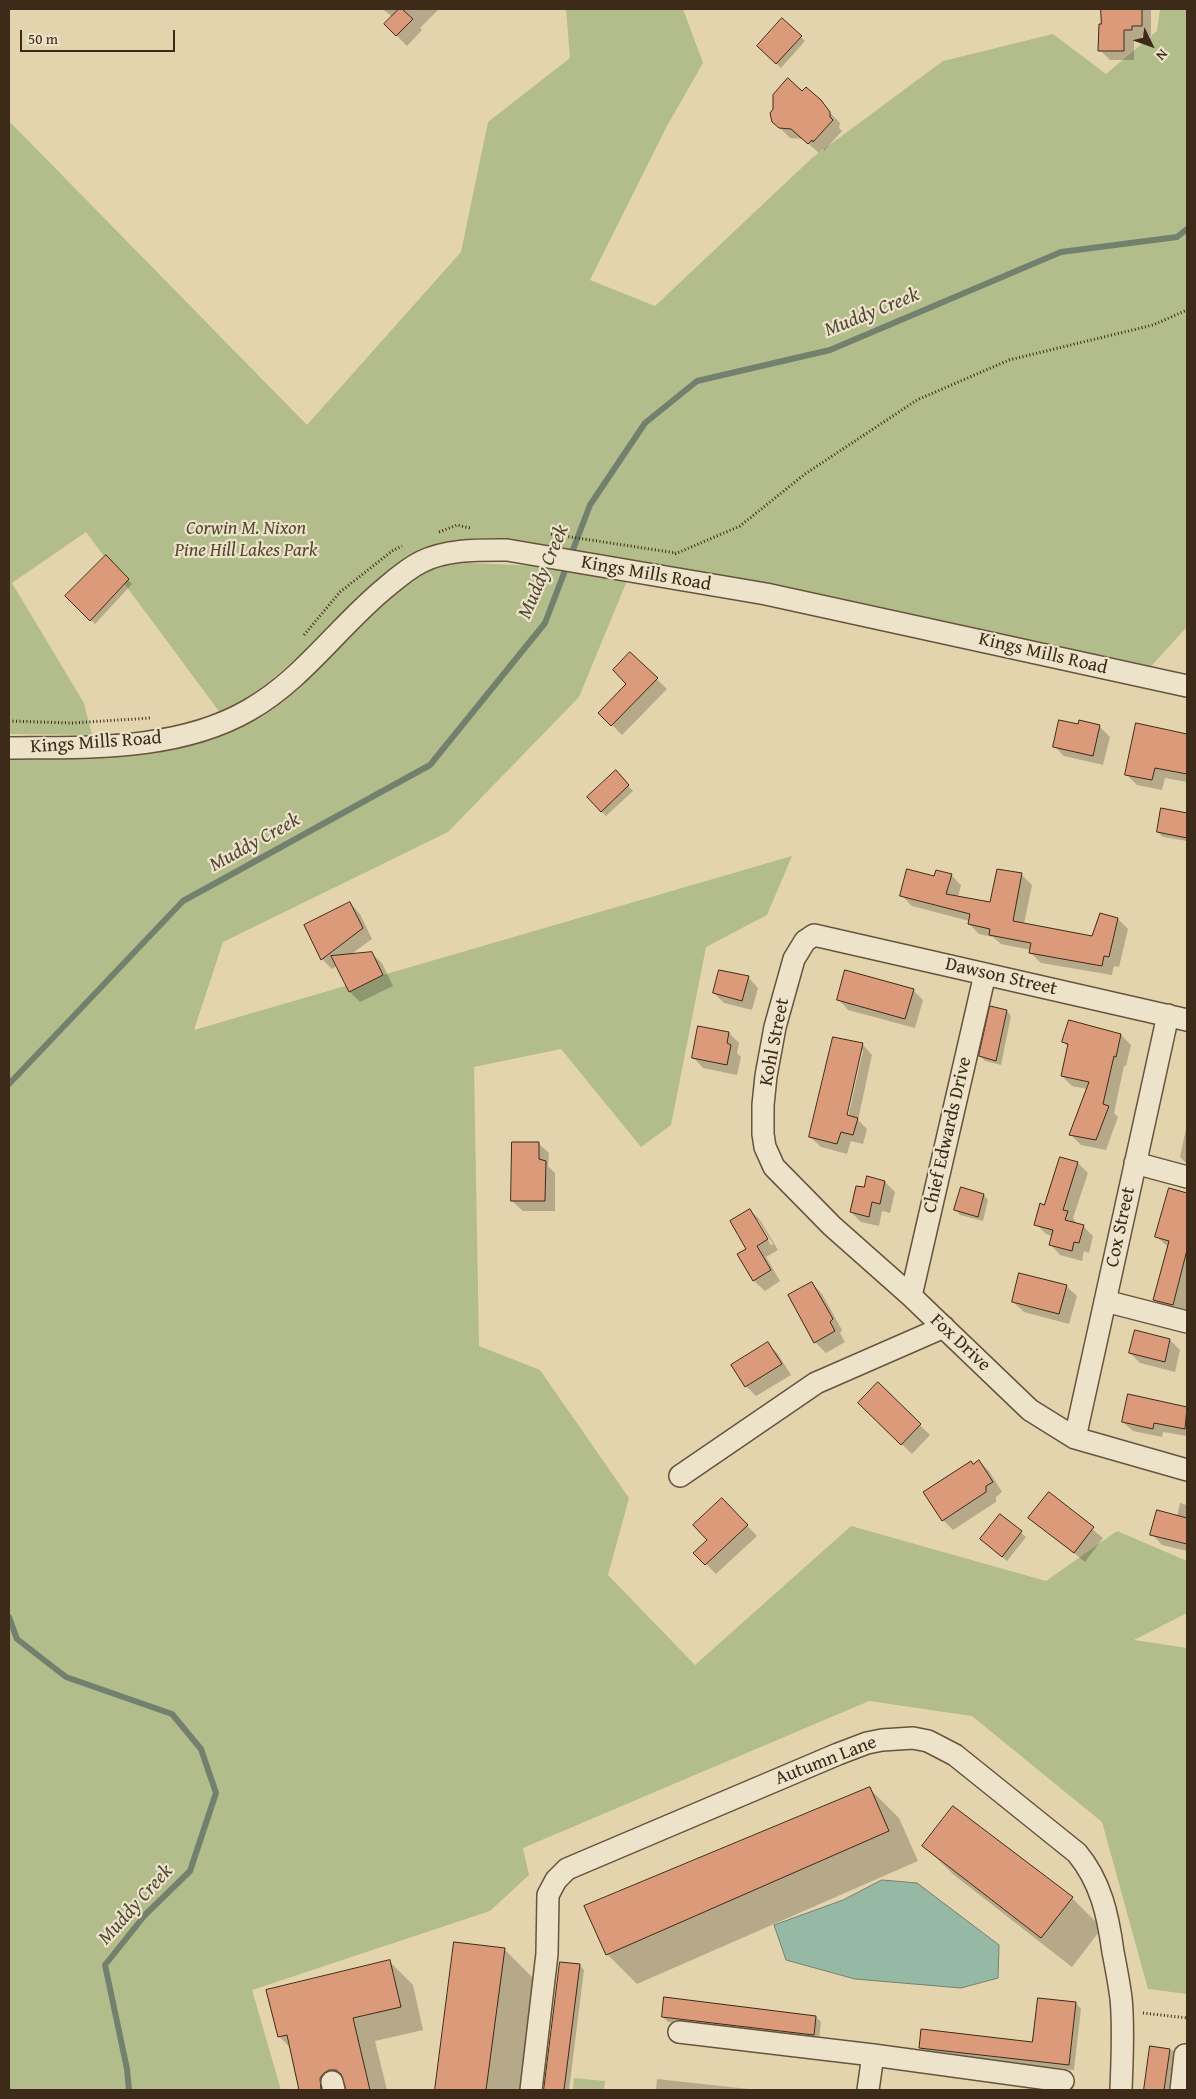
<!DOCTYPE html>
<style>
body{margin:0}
#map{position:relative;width:1196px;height:2099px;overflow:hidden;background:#e3d4ad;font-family:"Gentium Book Plus",serif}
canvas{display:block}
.frame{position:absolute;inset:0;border:10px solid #3e2a18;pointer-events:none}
.north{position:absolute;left:1126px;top:20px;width:50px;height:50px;-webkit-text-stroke:4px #ede3ca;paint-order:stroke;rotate:132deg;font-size:14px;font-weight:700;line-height:20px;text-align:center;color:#3e2a18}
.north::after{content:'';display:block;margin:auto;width:18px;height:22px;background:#3e2a18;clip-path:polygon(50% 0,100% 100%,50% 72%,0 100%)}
.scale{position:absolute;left:20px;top:30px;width:155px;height:22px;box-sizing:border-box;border:2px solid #3e2a18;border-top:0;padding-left:6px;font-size:15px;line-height:18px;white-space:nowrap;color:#3e2a18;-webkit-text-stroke:4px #ede3ca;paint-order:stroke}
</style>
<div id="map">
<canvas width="1196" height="2099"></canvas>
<div class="frame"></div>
<div class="north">N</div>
<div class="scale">50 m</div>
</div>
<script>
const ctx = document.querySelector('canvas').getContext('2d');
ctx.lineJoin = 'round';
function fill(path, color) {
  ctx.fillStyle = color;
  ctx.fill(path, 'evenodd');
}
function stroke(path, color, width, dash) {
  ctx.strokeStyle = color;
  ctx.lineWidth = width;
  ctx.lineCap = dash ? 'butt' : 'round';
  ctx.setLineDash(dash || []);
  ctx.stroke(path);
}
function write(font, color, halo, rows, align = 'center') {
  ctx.font = font + ' "Gentium Book Plus",serif';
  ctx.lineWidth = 4.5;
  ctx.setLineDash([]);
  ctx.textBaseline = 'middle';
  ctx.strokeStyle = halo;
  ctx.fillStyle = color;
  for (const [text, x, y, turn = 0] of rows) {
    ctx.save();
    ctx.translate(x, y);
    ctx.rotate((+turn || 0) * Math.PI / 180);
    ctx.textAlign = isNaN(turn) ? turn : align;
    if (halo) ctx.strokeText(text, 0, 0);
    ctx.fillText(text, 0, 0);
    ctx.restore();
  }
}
fill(new Path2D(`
 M 566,9 L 683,9 L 703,63 L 667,126 L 590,280 L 655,306 L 812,158 L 943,61 L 1053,34 L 1106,74 L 1157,31 L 1160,9 L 1187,9 L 1187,627 L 1142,676 L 631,571 L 579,697 L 448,832 L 223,942 L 194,1030 L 792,856 L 767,915 L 706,947 L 671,1125 L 641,1147 L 561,1049 L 474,1067 L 479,1346 L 540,1370 L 629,1498 L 608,1575 L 695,1665 L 851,1526 L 1046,1581 L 1117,1531 L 1187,1561 L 1187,1613 L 1134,1640 L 1187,1648 L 1187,1994 L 1148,1989 L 1102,1822 L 972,1716 L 869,1701 L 523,1848 L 529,1875 L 490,1911 L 252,1990 L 281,2090 L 9,2090 L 9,748 L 94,746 L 224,718 L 86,532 L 12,583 L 84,703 L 92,735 L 9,734 L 9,121 L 307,425 L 461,252 L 488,122 L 570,58 ZM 507,550 L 622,570 L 427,561 ZM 421,562 L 248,699 L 410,563 Z
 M 574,2078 L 605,2081 L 604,2090 L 573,2090 Z`), '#b2bd8b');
const water = new Path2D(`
 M 882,1880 L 917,1883 L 999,1945 L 998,1978 L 961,1988 L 855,1979 L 786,1960 L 774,1925 L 843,1900 Z`);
fill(water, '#96b9a5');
stroke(water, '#73806d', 1);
fill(new Path2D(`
 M 383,9 L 439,9 L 420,28 L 422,30 L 407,46 L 385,24 L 392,17 Z
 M 1102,9 L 1151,9 L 1151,36 L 1142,36 L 1142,40 L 1134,40 L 1134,60 L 1110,60 L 1100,50 Z
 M 782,20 L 805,41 L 781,68 L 758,46 Z
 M 806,88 L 840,123 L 839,128 L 842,131 L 824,151 L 823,149 L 819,153 L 803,139 L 790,138 L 773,121 Z
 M 106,557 L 132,584 L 95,624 L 66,596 Z
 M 630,654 L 667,689 L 622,735 L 600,713 L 628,684 Z
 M 1137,724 L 1187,735 L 1187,782 L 1165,778 L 1162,790 L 1137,785 L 1126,774 Z
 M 1079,726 L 1100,727 L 1110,737 L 1103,765 L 1064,756 L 1054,746 Z
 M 616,772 L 633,791 L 606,816 L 589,798 Z
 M 1162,810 L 1187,814 L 1187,841 L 1163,837 L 1158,832 Z
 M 951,875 L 961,885 L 958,897 L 991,903 L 1022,875 L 1032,885 L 1024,924 L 1093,938 L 1118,919 L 1128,929 L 1119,967 L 1114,966 L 1112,975 L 1041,963 L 1031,953 L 1031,950 L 1001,944 L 993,937 L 979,934 L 969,924 L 969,921 L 912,906 L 902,896 L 935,878 Z
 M 350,903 L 360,914 L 372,939 L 350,955 L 371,953 L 382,963 L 393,986 L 360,1002 L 350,992 L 337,966 L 332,969 L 322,959 L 306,926 Z
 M 748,977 L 758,988 L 752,1010 L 724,1003 L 714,993 Z
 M 913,990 L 923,1000 L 915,1028 L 848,1010 L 838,999 Z
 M 1007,1011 L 1011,1016 L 1001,1065 L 985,1061 L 980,1056 Z
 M 1069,1022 L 1121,1035 L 1131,1045 L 1126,1066 L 1124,1066 L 1114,1113 L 1118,1117 L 1106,1150 L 1081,1145 L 1070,1134 L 1087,1089 L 1072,1086 L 1062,1076 L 1069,1047 L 1064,1042 Z
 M 699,1027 L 729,1033 L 739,1043 L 737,1053 L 741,1057 L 737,1075 L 703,1068 L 693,1057 Z
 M 862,1044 L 872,1055 L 858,1120 L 867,1129 L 863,1144 L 851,1141 L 847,1154 L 821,1147 L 810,1137 ZM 860,1050 L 863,1050 L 847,1122 L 844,1121 Z
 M 1187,1124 L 1187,1164 L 1180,1157 Z
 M 538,1143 L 549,1153 L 548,1166 L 555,1173 L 555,1211 L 523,1211 L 512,1201 Z
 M 1061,1158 L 1078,1163 L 1088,1173 L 1073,1218 L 1077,1224 L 1083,1226 L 1093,1236 L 1089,1253 L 1084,1251 L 1082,1261 L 1060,1255 L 1050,1244 L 1052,1236 L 1046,1234 L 1036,1224 L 1045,1206 Z
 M 885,1182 L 895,1192 L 890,1213 L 882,1211 L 879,1226 L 861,1222 L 851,1212 L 865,1189 Z
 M 1170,1189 L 1187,1194 L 1187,1316 L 1164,1310 L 1154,1299 L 1168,1247 L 1156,1236 Z
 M 984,1195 L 988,1200 L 983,1221 L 960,1215 L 956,1210 Z
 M 750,1210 L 760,1220 L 778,1250 L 766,1257 L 780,1281 L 765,1291 L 754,1281 L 739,1254 L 748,1249 ZM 756,1220 L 758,1220 L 773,1244 L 771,1245 Z
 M 812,1283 L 822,1294 L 842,1330 L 840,1333 L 845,1342 L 826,1353 L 815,1342 L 790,1296 Z
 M 1066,1286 L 1077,1296 L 1069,1324 L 1024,1312 L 1013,1302 Z
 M 1170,1340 L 1180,1350 L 1175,1372 L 1140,1363 L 1130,1353 Z
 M 768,1344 L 778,1354 L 791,1375 L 756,1396 L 746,1386 Z
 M 878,1384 L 930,1435 L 912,1454 L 860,1403 Z
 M 1129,1396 L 1187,1408 L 1187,1436 L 1163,1432 L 1162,1437 L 1133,1431 L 1123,1422 Z
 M 979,1461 L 989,1471 L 1002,1492 L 996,1497 L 996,1502 L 953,1530 L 943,1520 L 974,1465 Z
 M 1049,1494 L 1103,1538 L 1085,1562 L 1030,1518 Z
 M 1180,1503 L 1187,1505 L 1187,1551 L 1162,1545 L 1152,1534 L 1177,1516 Z
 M 732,1510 L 757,1536 L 716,1574 L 695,1553 L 709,1540 Z
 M 1001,1515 L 1026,1537 L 1007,1561 L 986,1544 Z
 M 869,1788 L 899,1818 L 918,1861 L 637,1984 L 607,1954 Z
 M 924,1846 L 1072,1898 L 1102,1928 L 1072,1967 L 954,1875 Z
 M 455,1943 L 504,1949 L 534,1979 L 520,2090 L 436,2090 Z
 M 390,1962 L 413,1985 L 423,2030 L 375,2041 L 387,2090 L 300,2090 L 291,2049 L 279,2036 Z
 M 561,1963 L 580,1965 L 584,1970 L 569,2090 L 545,2090 Z
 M 665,1999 L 816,2017 L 821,2022 L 819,2040 L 668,2022 L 663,2017 Z
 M 1076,2003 L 1081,2009 L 1074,2070 L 926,2053 L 920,2048 L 1034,2043 Z
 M 1151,2047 L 1174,2051 L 1187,2064 L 1187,2090 L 1145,2090 Z
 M 657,2079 L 758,2090 L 656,2090 Z`), '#0003');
stroke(new Path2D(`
 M 9,1084 L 183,901 L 430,765 L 545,623 L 590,505 L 645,423 L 697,381 L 830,350 L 1061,252 L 1177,237 L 1187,229
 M 9,1617 L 17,1639 L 66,1677 L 172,1714 L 201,1749 L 216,1793 L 190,1871 L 145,1915 L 105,1965 L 127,2069 L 129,2090`), '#73806d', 6);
const building = new Path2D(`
 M 399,9 L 402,9 L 413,19 L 396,36 L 384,24 Z
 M 1101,9 L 1142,9 L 1142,26 L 1132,26 L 1132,30 L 1124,30 L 1124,51 L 1098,51 L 1099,24 L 1101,24 Z
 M 782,18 L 802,36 L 776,64 L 757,46 Z
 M 788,78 L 802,91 L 806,87 L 821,100 L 830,112 L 830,117 L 833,120 L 813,142 L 812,140 L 808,144 L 791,129 L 779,128 L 772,122 L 770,113 L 773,109 L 773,95 Z
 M 106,555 L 129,579 L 90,621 L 65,596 Z
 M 630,652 L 658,678 L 611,726 L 598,713 L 626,684 L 613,670 Z
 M 1059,720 L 1078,724 L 1079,720 L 1100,725 L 1093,756 L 1053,747 Z
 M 1136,723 L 1187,734 L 1187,774 L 1155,768 L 1152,780 L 1125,775 Z
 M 616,770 L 629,785 L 601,812 L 587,797 Z
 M 1161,808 L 1187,813 L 1187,838 L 1157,832 Z
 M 907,869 L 934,876 L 936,870 L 952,874 L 946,894 L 990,902 L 997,869 L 1022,873 L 1013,921 L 1092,936 L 1100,913 L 1118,918 L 1109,957 L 1104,956 L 1102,966 L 1029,953 L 1031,943 L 989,935 L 990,929 L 968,924 L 970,914 L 900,896 Z
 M 350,902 L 363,928 L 321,960 L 304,925 Z
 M 372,952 L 383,975 L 349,992 L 331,956 Z
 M 719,970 L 749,976 L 742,1001 L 713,993 Z
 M 845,970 L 914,989 L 905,1019 L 837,1000 Z
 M 990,1006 L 1007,1010 L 996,1061 L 979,1056 Z
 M 1069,1020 L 1121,1034 L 1116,1057 L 1114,1056 L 1103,1104 L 1109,1106 L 1096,1140 L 1069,1135 L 1089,1082 L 1061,1076 L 1068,1044 L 1062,1042 Z
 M 698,1026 L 729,1032 L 727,1043 L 731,1045 L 727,1065 L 692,1058 Z
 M 833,1037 L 863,1043 L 847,1115 L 858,1118 L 853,1135 L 841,1132 L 837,1144 L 809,1137 Z
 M 512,1142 L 539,1142 L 539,1159 L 546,1161 L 545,1201 L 511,1201 Z
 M 1060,1157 L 1078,1162 L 1063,1210 L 1068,1211 L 1065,1220 L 1084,1225 L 1079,1243 L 1074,1242 L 1072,1251 L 1049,1245 L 1053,1230 L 1034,1225 L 1040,1203 L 1044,1205 Z
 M 867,1176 L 885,1181 L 880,1204 L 872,1202 L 869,1217 L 850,1212 L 856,1186 L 864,1187 Z
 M 961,1187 L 984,1194 L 978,1217 L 954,1210 Z
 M 1169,1188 L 1187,1193 L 1187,1250 L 1173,1305 L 1153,1300 L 1169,1241 L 1155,1237 Z
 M 750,1209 L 768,1239 L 757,1246 L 771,1270 L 753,1281 L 737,1254 L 746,1249 L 730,1221 Z
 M 1019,1273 L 1067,1285 L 1059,1314 L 1012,1302 Z
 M 812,1282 L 833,1319 L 830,1322 L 835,1331 L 814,1343 L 788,1295 Z
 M 1135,1330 L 1170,1339 L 1165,1362 L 1129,1353 Z
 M 768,1342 L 782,1364 L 745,1387 L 731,1365 Z
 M 878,1382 L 921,1424 L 901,1445 L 858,1403 Z
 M 1128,1394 L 1187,1407 L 1185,1429 L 1154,1423 L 1153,1429 L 1122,1422 Z
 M 979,1460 L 993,1482 L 986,1486 L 986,1492 L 942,1521 L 923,1492 L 971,1461 L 973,1464 Z
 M 1049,1492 L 1094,1527 L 1074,1553 L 1028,1518 Z
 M 722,1498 L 748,1525 L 705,1565 L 693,1553 L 707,1540 L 693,1525 Z
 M 1157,1510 L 1187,1518 L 1187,1544 L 1150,1535 Z
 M 1000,1514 L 1022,1531 L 1002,1557 L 980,1539 Z
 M 870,1787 L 889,1831 L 606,1955 L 584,1906 Z
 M 953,1806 L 1073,1897 L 1041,1938 L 922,1846 Z
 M 454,1942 L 505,1948 L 486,2090 L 435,2090 Z
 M 390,1960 L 401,2007 L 353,2018 L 370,2090 L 346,2090 L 341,2074 L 336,2070 L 329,2070 L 324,2073 L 320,2078 L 321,2090 L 299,2090 L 287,2035 L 278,2037 L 266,1990 Z
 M 560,1962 L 580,1964 L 564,2090 L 544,2090 Z
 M 664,1997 L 816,2016 L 814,2035 L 662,2017 Z
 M 1038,1998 L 1076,2002 L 1069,2065 L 919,2048 L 921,2029 L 1032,2042 Z
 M 1150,2046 L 1170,2049 L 1164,2090 L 1144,2090 Z`);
fill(building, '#db9b7a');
stroke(building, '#3e2a18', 1);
const minor = new Path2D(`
 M 9,748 C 89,747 178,751 249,710 C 302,680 338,627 384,589 C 396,579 407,569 421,562 C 447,549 479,550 507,550 L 766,594 L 1187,686
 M 1187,1020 L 814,935 L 805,941 L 794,959 L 775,1027 L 766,1076 L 763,1105 L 763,1134 L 765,1147 L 774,1167 L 832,1226 L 911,1296 L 1030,1410 L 1075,1438 L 1187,1470
 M 1135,1163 L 1187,1177
 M 911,1296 L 985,974
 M 1105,1301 L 1187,1322
 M 1075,1438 L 1168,1015
 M 680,1476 L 816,1383 L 944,1327
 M 679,2032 L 873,2055
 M 332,2082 L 334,2090
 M 531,2090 L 547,1954 L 548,1895 L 556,1880 L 567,1869 L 838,1754 L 867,1743 L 882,1740 L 913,1738 L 928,1741 L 955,1755 L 1077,1853 C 1101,1882 1108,1915 1113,1952 C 1116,1967 1119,1983 1121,1998 C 1124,2028 1122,2060 1121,2090
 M 868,2090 L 873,2055 L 1063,2081
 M 1181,2090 L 1185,2055`);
stroke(minor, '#67543d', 24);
stroke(new Path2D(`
 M 439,532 L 457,525 L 470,528
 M 551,534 L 676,553
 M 675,554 L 740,526 L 805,474 L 917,400 L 1009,360 L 1153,325 L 1187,310
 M 304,635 L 340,592 L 392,551 L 402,546
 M 9,721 L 72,723 L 150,718
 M 1143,2013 L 1187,2018`), '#3e2a18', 3, [1, 2.5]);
stroke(minor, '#ede3ca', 21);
write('italic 19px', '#55472f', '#ede3ca', [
 ["Corwin M. Nixon",246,529],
 ["Pine Hill Lakes Park",246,551]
]);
write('19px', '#3e2a18', '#ede3ca', [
 ["Kings Mills Road",646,574,10],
 ["Kings Mills Road",1043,654,13],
 ["Kings Mills Road",96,743,-4],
 ["Dawson Street",1001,977,13],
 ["Kohl Street",775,1042,-79],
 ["Chief Edwards Drive",948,1135,-77],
 ["Cox Street",1121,1227,-78],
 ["Fox Drive",960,1343,43],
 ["Autumn Lane",826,1761,-21]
]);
write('italic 20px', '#504734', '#ede3ca', [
 ["Muddy Creek",872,313,-22],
 ["Muddy Creek",544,572,-67],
 ["Muddy Creek",255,843,-29],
 ["Muddy Creek",136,1905,-48]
]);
</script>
